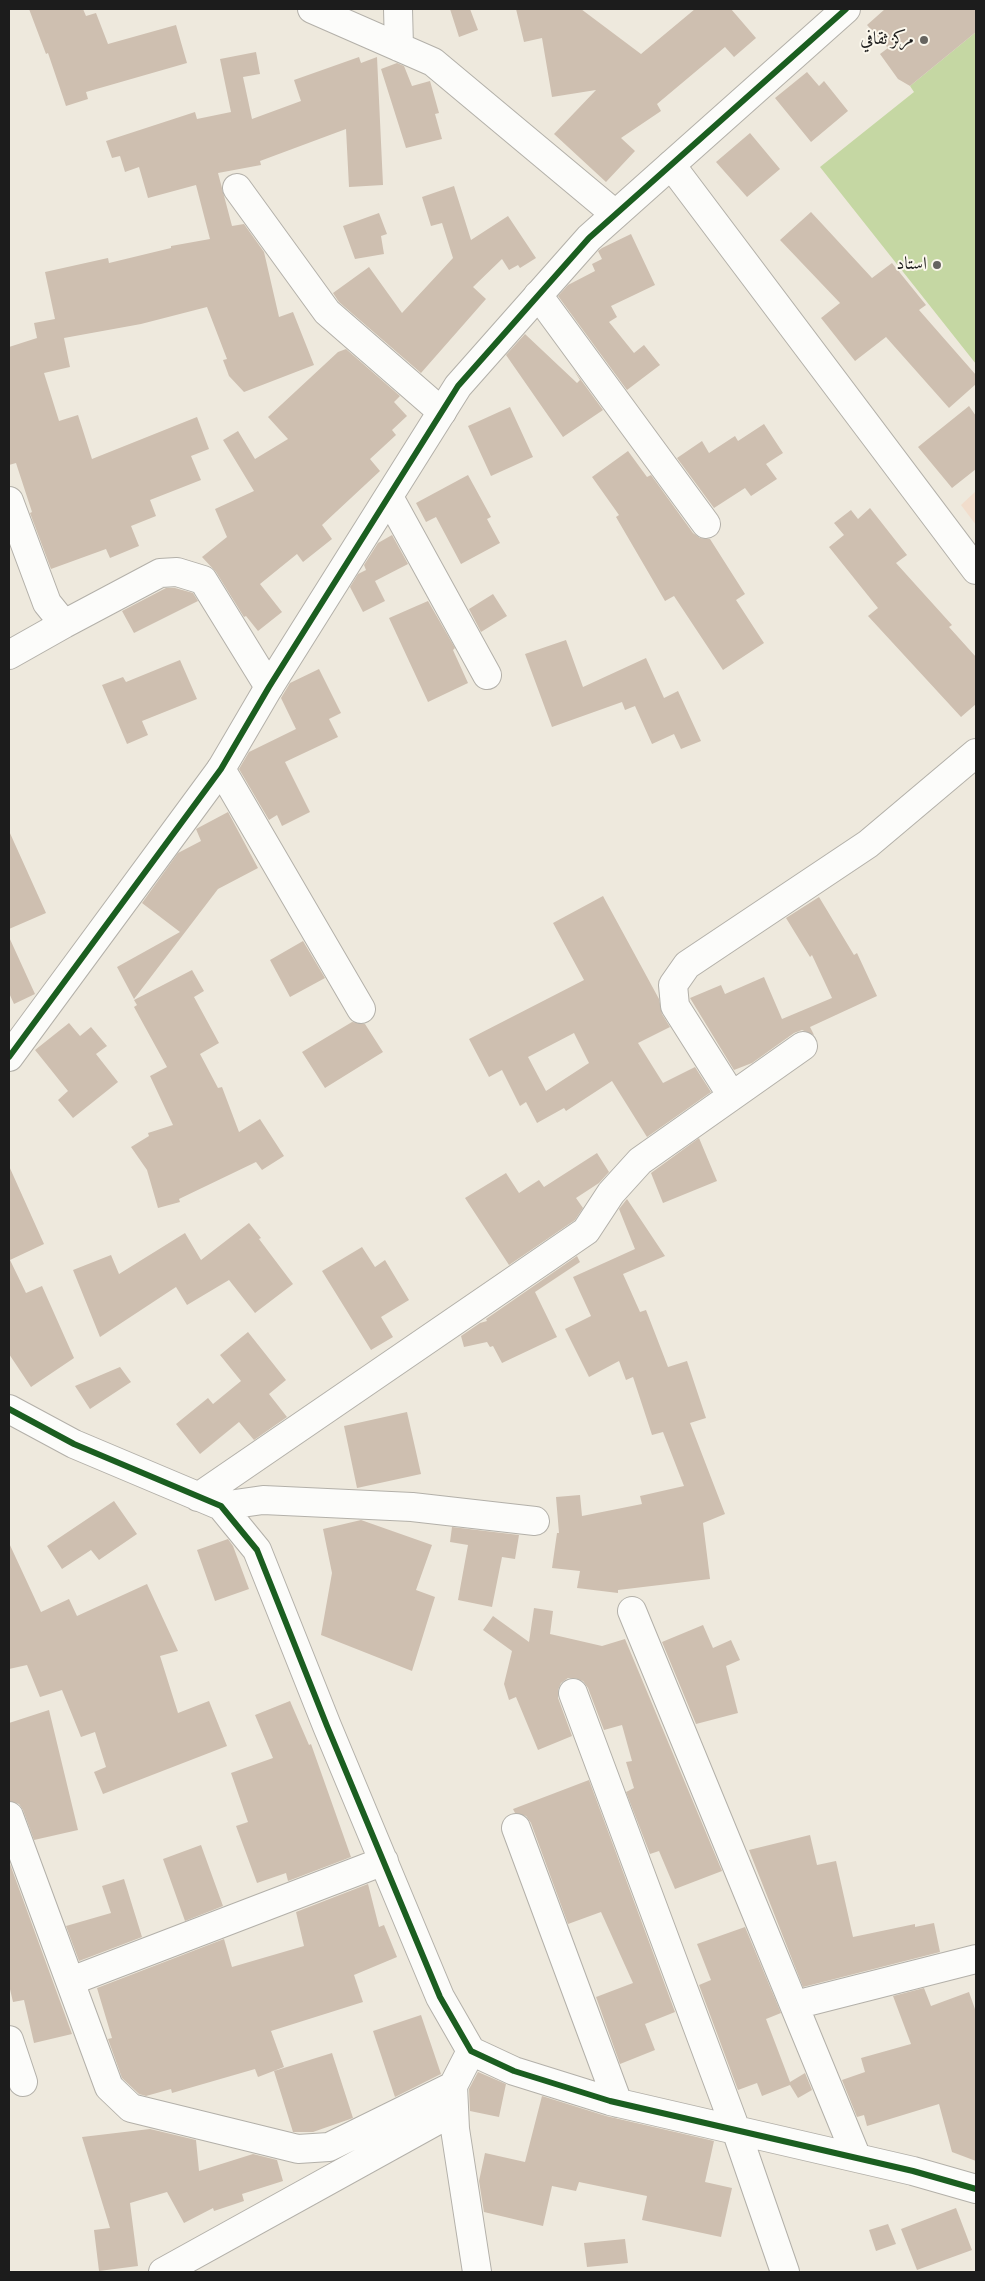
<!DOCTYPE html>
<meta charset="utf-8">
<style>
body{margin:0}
#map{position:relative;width:985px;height:2281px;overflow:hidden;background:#eee9dd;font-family:"Libre Bodoni",serif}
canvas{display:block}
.frame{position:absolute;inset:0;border:10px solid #1c1c1c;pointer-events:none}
</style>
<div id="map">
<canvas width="985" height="2281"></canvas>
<div class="frame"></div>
</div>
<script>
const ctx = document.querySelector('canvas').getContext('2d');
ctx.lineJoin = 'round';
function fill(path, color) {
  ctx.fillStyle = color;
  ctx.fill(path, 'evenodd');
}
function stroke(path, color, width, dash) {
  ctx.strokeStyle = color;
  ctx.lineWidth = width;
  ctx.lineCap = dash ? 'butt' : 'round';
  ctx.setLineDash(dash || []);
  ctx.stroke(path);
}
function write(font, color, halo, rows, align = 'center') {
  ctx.font = font + ' "Libre Bodoni",Amiri,serif';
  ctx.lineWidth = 4;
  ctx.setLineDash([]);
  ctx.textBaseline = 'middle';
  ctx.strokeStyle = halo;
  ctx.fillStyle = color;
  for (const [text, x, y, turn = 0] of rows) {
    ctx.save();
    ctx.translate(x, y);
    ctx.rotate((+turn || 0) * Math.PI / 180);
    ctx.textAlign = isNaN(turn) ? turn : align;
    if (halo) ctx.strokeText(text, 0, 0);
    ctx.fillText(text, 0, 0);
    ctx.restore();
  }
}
fill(new Path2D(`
 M 976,491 L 976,525 L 961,505 Z`), '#f1ddcc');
fill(new Path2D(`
 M 976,32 L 976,364 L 820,167 L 914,92 L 910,86 Z`), '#c5d7a3');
fill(new Path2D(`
 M 29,9 L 83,9 L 86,16 L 96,13 L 108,44 L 176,25 L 187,63 L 86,92 L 88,99 L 66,106 L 48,53 L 46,54 Z
 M 450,9 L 470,9 L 478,30 L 459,37 Z
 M 516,9 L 581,9 L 641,54 L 695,9 L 731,9 L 756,38 L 734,57 L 725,47 L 657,104 L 661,111 L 621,138 L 635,151 L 606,182 L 554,134 L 596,90 L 552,97 L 542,38 L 524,42 Z
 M 885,9 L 976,9 L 976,32 L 910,86 L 898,79 L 880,54 L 888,48 L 867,25 Z
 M 256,52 L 260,74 L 243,77 L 252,119 L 301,101 L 294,80 L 359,57 L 361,63 L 377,57 L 383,185 L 349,187 L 346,129 L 260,161 L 261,165 L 218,173 L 232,226 L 244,224 L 264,252 L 279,317 L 293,312 L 314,365 L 244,392 L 229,376 L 223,360 L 227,359 L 207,307 L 141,324 L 64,338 L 70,367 L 44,373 L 59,421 L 78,415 L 92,459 L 197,417 L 209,449 L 191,456 L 201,480 L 150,500 L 156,516 L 131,526 L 139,546 L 110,558 L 106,549 L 51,569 L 30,513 L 32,512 L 16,463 L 9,465 L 9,347 L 37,338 L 34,323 L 55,319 L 45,272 L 108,258 L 109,263 L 171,248 L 171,246 L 210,239 L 196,185 L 148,198 L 139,167 L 125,172 L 120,156 L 112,158 L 106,141 L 195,112 L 197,119 L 231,112 L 220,59 Z
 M 397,63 L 404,66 L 412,86 L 430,81 L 439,113 L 435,114 L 442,139 L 406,148 L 381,69 Z
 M 807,72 L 819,86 L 824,81 L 848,111 L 811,142 L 775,98 Z
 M 750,133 L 780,169 L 747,197 L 716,162 Z
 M 454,186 L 471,240 L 508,216 L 536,258 L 520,268 L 518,265 L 509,270 L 502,259 L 473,287 L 486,299 L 421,373 L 339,302 L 333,293 L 369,267 L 402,313 L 453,258 L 442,223 L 431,226 L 422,197 Z
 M 811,212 L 872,278 L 892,263 L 926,305 L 919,310 L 976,375 L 976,384 L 949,408 L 886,337 L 855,361 L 821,318 L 840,303 L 780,240 Z
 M 379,213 L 387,234 L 381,236 L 384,254 L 355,259 L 343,226 Z
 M 631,234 L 655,285 L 611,306 L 617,317 L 609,322 L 634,353 L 644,345 L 660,365 L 627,390 L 558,296 L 568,285 L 595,271 L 592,264 L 602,259 L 598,251 L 602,248 Z
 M 525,334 L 577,383 L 580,380 L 573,369 L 603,410 L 563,437 L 506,355 Z
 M 346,349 L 400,396 L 394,402 L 407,416 L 392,430 L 396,435 L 370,459 L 380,471 L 322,525 L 332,539 L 303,562 L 297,554 L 260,584 L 282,612 L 258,631 L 246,616 L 244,617 L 216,572 L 202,557 L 227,537 L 215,509 L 254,491 L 223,440 L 238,431 L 255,459 L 288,439 L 268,417 L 338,352 Z
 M 969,406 L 976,416 L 976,469 L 952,488 L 918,447 Z
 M 510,407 L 533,457 L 491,476 L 468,426 Z
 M 764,424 L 783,453 L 766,464 L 777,479 L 751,496 L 745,488 L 714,508 L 677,458 L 702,441 L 709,453 L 735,436 L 738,441 Z
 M 628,451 L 647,477 L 651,475 L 693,533 L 700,538 L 710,539 L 745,594 L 736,600 L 764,643 L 723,670 L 674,596 L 665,601 L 616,517 L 619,515 L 592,477 Z
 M 468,475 L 491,517 L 487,519 L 500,543 L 461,564 L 436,517 L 426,522 L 416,503 Z
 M 870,508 L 907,555 L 896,563 L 952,625 L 949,627 L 976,657 L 976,704 L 961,717 L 868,616 L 878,608 L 829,547 L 844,535 L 834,523 L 851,510 L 858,519 Z
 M 392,535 L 408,564 L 375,581 L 385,601 L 363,612 L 350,587 L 358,574 L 366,570 L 364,565 L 378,543 Z
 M 166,588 L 175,588 L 193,593 L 198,601 L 134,633 L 122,611 Z
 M 493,594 L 507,616 L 481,632 L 469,609 Z
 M 428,601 L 455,648 L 453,650 L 468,683 L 428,702 L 389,618 Z
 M 566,640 L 583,687 L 646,658 L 664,698 L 678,691 L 701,741 L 681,749 L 674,734 L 652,744 L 635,706 L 625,710 L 622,702 L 552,727 L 525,654 Z
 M 180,660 L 197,699 L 142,721 L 148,735 L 127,744 L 102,685 L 123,677 L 126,682 Z
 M 319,669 L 341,713 L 329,719 L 338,737 L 285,762 L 310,812 L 282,826 L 277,815 L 269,820 L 239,769 L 249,752 L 296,729 L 281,698 L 290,683 Z
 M 228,812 L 258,868 L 218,889 L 134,999 L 117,967 L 180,932 L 142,903 L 178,853 L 201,841 L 196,829 Z
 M 9,831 L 46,913 L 9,929 Z
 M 603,896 L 659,999 L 662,1014 L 670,1027 L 638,1043 L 663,1083 L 695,1067 L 711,1092 L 647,1137 L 612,1081 L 566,1111 L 564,1108 L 537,1123 L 526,1102 L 520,1106 L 502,1070 L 489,1077 L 469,1039 L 584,980 L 553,923 ZM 574,1033 L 589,1063 L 546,1091 L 528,1057 Z
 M 819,897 L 854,955 L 857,953 L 877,996 L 810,1027 L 814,1035 L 802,1030 L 794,1033 L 752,1063 L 734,1070 L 690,998 L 721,985 L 725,994 L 764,977 L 782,1019 L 832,998 L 812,955 L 810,957 L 786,918 Z
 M 9,937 L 35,994 L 14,1004 L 9,993 Z
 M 303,941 L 325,978 L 290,997 L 270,960 Z
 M 192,970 L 204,991 L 194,997 L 219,1043 L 200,1054 L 218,1088 L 222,1087 L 239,1132 L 260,1119 L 284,1156 L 262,1170 L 256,1162 L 179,1199 L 180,1202 L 158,1208 L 147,1170 L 131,1147 L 149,1136 L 148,1133 L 173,1125 L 150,1076 L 167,1067 L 134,1007 L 137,1005 L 134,1000 Z
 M 352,1022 L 365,1024 L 383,1052 L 325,1088 L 302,1052 Z
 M 69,1023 L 80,1036 L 91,1027 L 107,1046 L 96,1054 L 118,1082 L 73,1118 L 58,1100 L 68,1091 L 35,1050 Z
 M 699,1138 L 717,1181 L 663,1203 L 651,1173 Z
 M 597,1153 L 609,1172 L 599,1183 L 576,1198 L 583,1208 L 575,1220 L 509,1265 L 465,1198 L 506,1173 L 519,1193 L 539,1180 L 544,1187 Z
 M 9,1166 L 44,1244 L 10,1260 L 26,1293 L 42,1286 L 74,1358 L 31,1387 L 9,1354 Z
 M 627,1199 L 665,1256 L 623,1274 L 640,1312 L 646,1310 L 668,1367 L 687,1361 L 706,1418 L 690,1423 L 725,1514 L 703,1523 L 710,1579 L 618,1590 L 618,1593 L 577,1588 L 580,1571 L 552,1568 L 557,1533 L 559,1533 L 556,1497 L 580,1495 L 582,1516 L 642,1504 L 640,1496 L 684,1486 L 663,1432 L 652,1435 L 633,1377 L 626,1380 L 619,1361 L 589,1377 L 565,1329 L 591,1316 L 573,1277 L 635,1249 L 619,1209 Z
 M 249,1223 L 261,1238 L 259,1239 L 293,1284 L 255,1313 L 229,1280 L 187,1305 L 176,1287 L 100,1337 L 73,1270 L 111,1255 L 119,1274 L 185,1233 L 201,1260 Z
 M 362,1247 L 375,1267 L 385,1260 L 409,1300 L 381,1317 L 393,1337 L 371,1350 L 322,1271 Z
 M 577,1256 L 580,1262 L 535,1292 L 557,1337 L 502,1363 L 493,1346 L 490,1347 L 487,1342 L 464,1347 L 461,1336 L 480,1323 L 487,1321 L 486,1319 Z
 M 248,1332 L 286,1380 L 269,1394 L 287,1417 L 254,1440 L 239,1422 L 200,1454 L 176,1424 L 208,1398 L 213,1404 L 241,1381 L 220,1355 Z
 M 120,1367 L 131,1382 L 90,1409 L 75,1386 Z
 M 407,1412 L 421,1474 L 357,1488 L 344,1426 Z
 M 114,1501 L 137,1534 L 99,1560 L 91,1550 L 62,1569 L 47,1546 Z
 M 361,1520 L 432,1545 L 416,1590 L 435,1597 L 412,1671 L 321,1635 L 332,1573 L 323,1529 Z
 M 452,1527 L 519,1535 L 515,1559 L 502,1557 L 492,1607 L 458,1600 L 468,1545 L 450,1542 Z
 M 228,1539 L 233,1546 L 249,1589 L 215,1601 L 197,1550 Z
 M 9,1543 L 41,1612 L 69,1599 L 77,1616 L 147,1584 L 178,1651 L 160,1656 L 178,1713 L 209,1701 L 227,1746 L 103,1794 L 94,1772 L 106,1767 L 95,1732 L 81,1737 L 62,1690 L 40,1697 L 27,1665 L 9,1669 Z
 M 534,1608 L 553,1611 L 550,1634 L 602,1646 L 625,1639 L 722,1871 L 675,1889 L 659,1851 L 650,1854 L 626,1792 L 634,1788 L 626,1762 L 632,1761 L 622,1725 L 604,1730 L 588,1688 L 583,1681 L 575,1678 L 568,1678 L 561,1683 L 558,1690 L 558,1698 L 572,1736 L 538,1750 L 516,1697 L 509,1700 L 504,1684 L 512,1651 L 483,1630 L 493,1616 L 529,1642 Z
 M 703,1625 L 713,1648 L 731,1640 L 740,1660 L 726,1666 L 738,1713 L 696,1724 L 662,1642 Z
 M 290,1701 L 309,1745 L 311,1744 L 351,1857 L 288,1881 L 286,1873 L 257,1883 L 236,1826 L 248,1822 L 231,1773 L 273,1758 L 255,1715 Z
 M 49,1710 L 78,1830 L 34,1840 L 23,1810 L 19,1804 L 9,1801 L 9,1723 Z
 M 589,1780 L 675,2012 L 645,2024 L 655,2050 L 620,2064 L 596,1997 L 633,1983 L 601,1912 L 568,1924 L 531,1823 L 526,1816 L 515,1813 L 513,1809 Z
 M 810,1835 L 817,1865 L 836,1861 L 853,1937 L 915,1924 L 915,1927 L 934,1923 L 940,1952 L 803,1987 L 749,1850 Z
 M 201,1845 L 223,1906 L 185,1921 L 163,1859 Z
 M 9,1864 L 10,1864 L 72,2034 L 34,2043 L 24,2000 L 13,2002 L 9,1985 Z
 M 124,1879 L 142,1937 L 79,1961 L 66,1926 L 111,1913 L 102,1886 Z
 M 368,1884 L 379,1927 L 384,1925 L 397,1957 L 354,1975 L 363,2002 L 271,2031 L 284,2067 L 258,2077 L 255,2069 L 172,2093 L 171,2089 L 146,2096 L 139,2094 L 122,2078 L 108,2039 L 112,2038 L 97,1988 L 224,1939 L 232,1967 L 304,1946 L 296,1912 Z
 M 745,1927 L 781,2013 L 766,2019 L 790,2082 L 805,2073 L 812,2090 L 798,2098 L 790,2085 L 762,2096 L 757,2083 L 738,2090 L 699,1985 L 711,1980 L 697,1944 Z
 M 924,1988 L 931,2006 L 969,1992 L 976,2012 L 976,2161 L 952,2152 L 939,2104 L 867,2126 L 864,2115 L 857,2117 L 842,2080 L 865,2072 L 861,2058 L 911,2044 L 893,1996 Z
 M 421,2015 L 441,2074 L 395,2097 L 373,2031 Z
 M 332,2053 L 353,2118 L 313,2132 L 293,2132 L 274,2071 Z
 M 478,2072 L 506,2084 L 499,2117 L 470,2111 L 469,2089 Z
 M 542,2096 L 606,2116 L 714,2141 L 705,2182 L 732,2188 L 721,2237 L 642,2220 L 647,2196 L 579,2182 L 576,2191 L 552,2186 L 543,2226 L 484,2212 L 479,2181 L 485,2153 L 525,2162 Z
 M 150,2129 L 196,2140 L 199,2171 L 253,2154 L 277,2160 L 283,2181 L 242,2194 L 244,2201 L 214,2211 L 213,2208 L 184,2223 L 167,2192 L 130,2203 L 138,2266 L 99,2271 L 94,2230 L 110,2228 L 82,2137 Z
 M 956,2208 L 972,2250 L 917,2270 L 901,2229 Z
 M 888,2224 L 896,2244 L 876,2251 L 869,2230 Z
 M 625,2239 L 628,2263 L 587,2267 L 584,2243 Z`), '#cebfb0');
const minor = new Path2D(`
 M 312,9 L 433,62 L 615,214
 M 398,9 L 399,47
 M 671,165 L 976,570
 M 237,188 L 327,312 L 442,412
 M 538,295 L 706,524
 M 389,497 L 487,675
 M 9,501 L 47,603 L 64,624 L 160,573 L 177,572 L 203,580 L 269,687
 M 9,655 L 64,624
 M 221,769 L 361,1009
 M 732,1096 L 675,1006 L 673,985 L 687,965 L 868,844 L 976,753
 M 9,1409 L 74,1444 L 221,1506 L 257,1550 L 327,1726 L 440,1997 L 471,2051 L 514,2071 L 610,2101 L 913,2171 L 976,2189
 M 198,1497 L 586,1231 L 611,1193 L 640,1161 L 803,1046
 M 221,1506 L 263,1500 L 412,1507 L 535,1521
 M 632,1611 L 857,2158
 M 573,1693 L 736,2130 L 785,2272
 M 9,1816 L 109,2087 L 131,2108 L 298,2149 L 329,2147 L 453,2086
 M 516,1828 L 618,2103
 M 71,1981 L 384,1861
 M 795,2005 L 976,1959
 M 9,2040 L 23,2082
 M 471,2051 L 453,2086 L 455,2129 L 477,2272
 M 163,2272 L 454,2111`);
const tertiary = new Path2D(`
 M 9,1057 L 221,769 L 269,687 L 458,386 L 589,238 L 846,9`);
stroke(minor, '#b3b0a9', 30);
stroke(tertiary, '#b3b0a9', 30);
stroke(minor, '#fcfcfa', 28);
stroke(tertiary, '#fcfcfa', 28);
stroke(new Path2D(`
 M 9,1057 L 221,769 L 269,687 L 458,386 L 589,238 L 846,9
 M 9,1409 L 74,1444 L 221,1506 L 257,1550 L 327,1726 L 440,1997 L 471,2051 L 514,2071 L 610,2101 L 913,2171 L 976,2189`), '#1b5e20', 6);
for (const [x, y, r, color] of [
 [924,40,5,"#666460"],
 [937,265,5,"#666460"]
]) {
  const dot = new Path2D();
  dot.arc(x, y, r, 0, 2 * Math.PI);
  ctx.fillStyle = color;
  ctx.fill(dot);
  stroke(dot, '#fbf7ec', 2);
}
write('18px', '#1c1c1c', '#fbf7ec', [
 ["مركز ثقافي",914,40],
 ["استاد",927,265]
], 'right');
</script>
